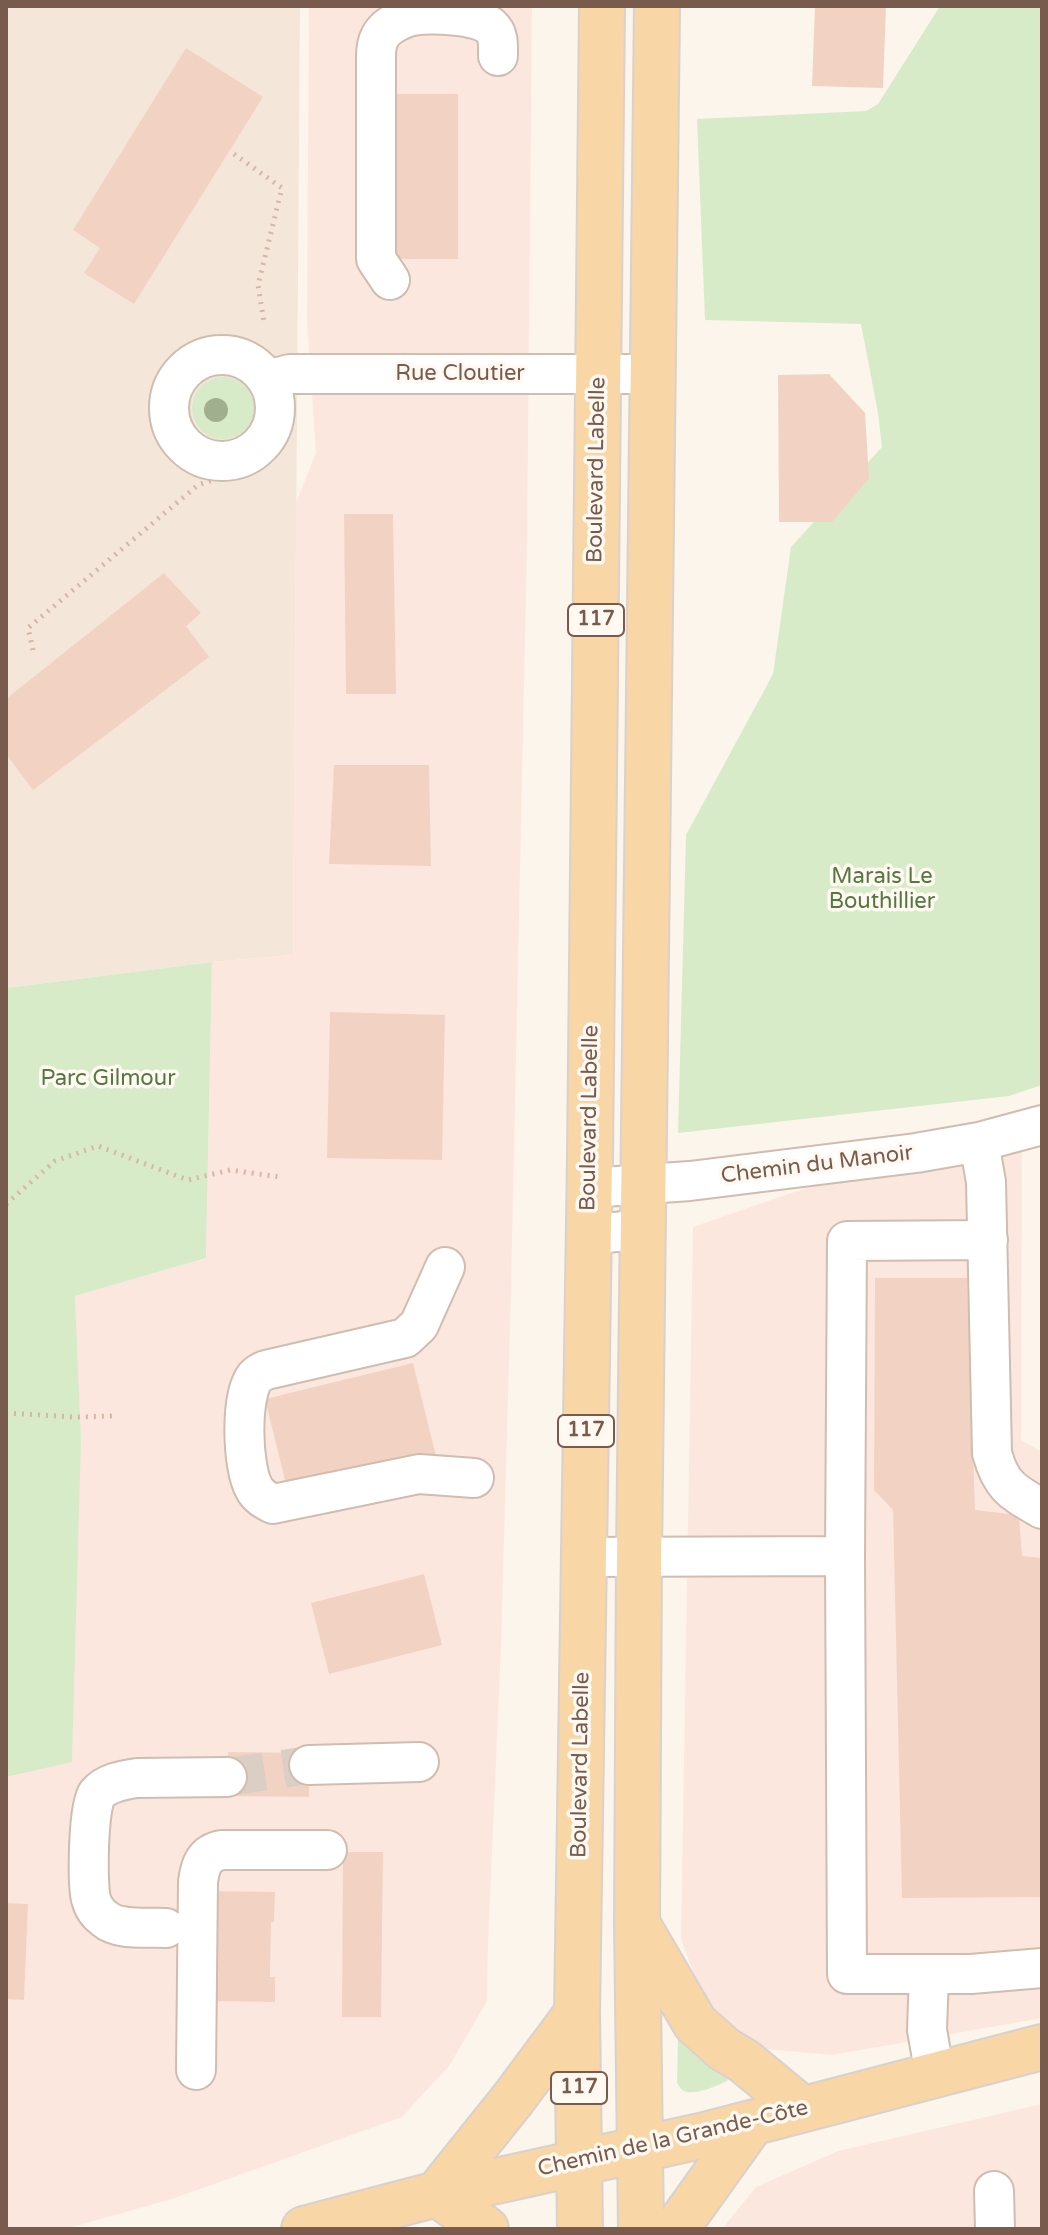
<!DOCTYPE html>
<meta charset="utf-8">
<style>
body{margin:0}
#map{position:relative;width:1048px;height:2235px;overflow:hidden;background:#fcf5eb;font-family:"Varela Round",sans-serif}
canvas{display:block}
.frame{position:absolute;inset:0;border:8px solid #785b4d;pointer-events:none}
</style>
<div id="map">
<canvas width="1048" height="2235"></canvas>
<div class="frame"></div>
</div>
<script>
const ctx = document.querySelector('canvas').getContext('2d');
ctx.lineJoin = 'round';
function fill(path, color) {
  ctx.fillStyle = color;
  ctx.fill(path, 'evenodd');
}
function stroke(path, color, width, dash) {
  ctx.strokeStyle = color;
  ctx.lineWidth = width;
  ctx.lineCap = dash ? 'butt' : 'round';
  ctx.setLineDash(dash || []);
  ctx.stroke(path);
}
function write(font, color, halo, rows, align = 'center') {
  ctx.font = font + ' "Varela Round",sans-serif';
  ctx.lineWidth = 7;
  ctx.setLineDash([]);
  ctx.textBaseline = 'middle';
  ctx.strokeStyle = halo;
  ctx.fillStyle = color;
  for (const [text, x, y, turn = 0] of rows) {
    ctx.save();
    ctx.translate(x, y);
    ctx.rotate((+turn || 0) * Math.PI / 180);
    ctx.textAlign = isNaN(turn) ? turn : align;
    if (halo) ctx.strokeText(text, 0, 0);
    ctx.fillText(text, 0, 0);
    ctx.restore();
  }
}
fill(new Path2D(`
 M 6,6 L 300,6 L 293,955 L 212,962 L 6,988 Z`), '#f4e7d9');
fill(new Path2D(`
 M 309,6 L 532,6 L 527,544 L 511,1289 L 501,1646 L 488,1943 L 487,2001 L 449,2066 L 402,2117 L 172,2199 L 65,2229 L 6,2229 L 6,1777 L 72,1761 L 75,1296 L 206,1258 L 212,962 L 293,955 L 296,503 L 316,453 L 307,319 Z
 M 1022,1152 L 1021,1440 L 1042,1452 L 1042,2018 L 832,2055 L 766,2049 L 726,2024 L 700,1990 L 681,1939 L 693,1227 L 806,1188 Z
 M 1042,2104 L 1042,2229 L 722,2229 L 756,2187 L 838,2151 Z`), '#fce7df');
fill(new Path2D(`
 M 940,6 L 1042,6 L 1042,1085 L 1009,1096 L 678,1133 L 686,835 L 773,674 L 791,547 L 882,447 L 878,413 L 861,324 L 705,320 L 697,119 L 866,111 L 878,104 Z
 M192 408a31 31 0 1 1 62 0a31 31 0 1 1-62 0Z
 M 212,962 L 206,1258 L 75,1296 L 81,1440 L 72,1762 L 6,1777 L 6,988 Z
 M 678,2036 L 726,2074 L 728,2078 L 727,2081 C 717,2086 698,2094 687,2092 C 681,2091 680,2087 677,2083 Z`), '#d8ebc9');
fill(new Path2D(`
 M 815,6 L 886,6 L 883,88 L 812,86 Z
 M 186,48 L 263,97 L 134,304 L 84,273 L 100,248 L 73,230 Z
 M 387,94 L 458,94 L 458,259 L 386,259 Z
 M 829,374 L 865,413 L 869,478 L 832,522 L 779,522 L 778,375 Z
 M 344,514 L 393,514 L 396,694 L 346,694 Z
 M 164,573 L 201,613 L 186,626 L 209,657 L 33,790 L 6,754 L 6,699 Z
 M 334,765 L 429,765 L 431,866 L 329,864 Z
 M 330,1012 L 445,1015 L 442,1160 L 327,1158 Z
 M 875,1278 L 967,1278 L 975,1510 L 1019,1515 L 1022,1556 L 1042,1558 L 1042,1897 L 902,1898 L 893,1510 L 874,1490 Z
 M 413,1363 L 436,1456 L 288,1492 L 265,1399 Z
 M 424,1574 L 442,1645 L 329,1674 L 311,1603 Z
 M 228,1752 L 309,1753 L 309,1797 L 227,1796 Z
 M 343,1852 L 383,1852 L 381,2017 L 342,2017 Z
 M 207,1891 L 275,1892 L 274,1922 L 271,1922 L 270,1977 L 275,1977 L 275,2002 L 206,2001 Z
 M 6,1903 L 28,1904 L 24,2000 L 6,1999 Z`), '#f2d3c3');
stroke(new Path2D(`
 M 227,1777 L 309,1765`), '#dbcec4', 38, [38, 19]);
const minor = new Path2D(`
 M 390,280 L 376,259 L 376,66 C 376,53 375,40 385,30 C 391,24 403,18 412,16 C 429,13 479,14 491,27 C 499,34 498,45 498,56
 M169 408a53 53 0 1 1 106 0a53 53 0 1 1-106 0Z
 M 267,380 L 290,374 L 653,374
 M 979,1142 L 986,1182 L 992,1453 C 1001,1487 1013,1492 1042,1509
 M 589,1188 L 690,1181 L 916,1153 L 979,1142 L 1042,1125
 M 588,1235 L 643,1229
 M 988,1240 L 847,1241 L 845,1556 L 847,1974 L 971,1974 L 1042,1968
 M 445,1267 L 419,1325 L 405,1338 L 266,1370 C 261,1372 259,1373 255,1377 C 240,1396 242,1467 254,1488 C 258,1496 265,1500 273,1504 L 419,1474 L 474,1478
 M 583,1557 L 845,1556
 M 309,1765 L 419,1762
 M 166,1928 C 148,1927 119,1931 105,1919 C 98,1914 93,1907 91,1899 C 87,1884 88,1805 97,1794 C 106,1783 123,1780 137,1778 L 227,1777
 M 929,1974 L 927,2030 L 935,2075
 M 196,2070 L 198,1882 C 200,1866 204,1853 222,1850 L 327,1850
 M 994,2191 L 995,2229`);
const major = new Path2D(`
 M 638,1925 L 695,2023 L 724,2049 L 744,2061 L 801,2108
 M 437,2194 L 513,2099 L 577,2013
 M 437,2194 L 486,2229
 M 304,2229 L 437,2194 L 705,2135 L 1042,2047
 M 580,2229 L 577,2013 L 590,1157 L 602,6
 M 641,2229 L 637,1922 L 639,1558 L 657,6
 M 676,2229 L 752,2123`);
stroke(minor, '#cfbdb0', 42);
stroke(major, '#d9d1cd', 48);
stroke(new Path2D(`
 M 234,154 L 282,188 L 258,285 L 264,322
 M 33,650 L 28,628 L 198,485 L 213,480
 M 6,1204 L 55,1161 L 98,1146 L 188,1180 L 230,1170 L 280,1177
 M 6,1413 L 73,1417 L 114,1416`), '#d7b6a5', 5, [2, 6]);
stroke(minor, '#fff', 38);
stroke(major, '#f9d6a5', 44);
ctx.fillStyle = '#a0b08e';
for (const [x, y] of [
 [216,410]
]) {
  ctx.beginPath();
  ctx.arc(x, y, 12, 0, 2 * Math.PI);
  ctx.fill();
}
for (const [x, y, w] of [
 [596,620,56],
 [586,1431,56],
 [579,2088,56]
]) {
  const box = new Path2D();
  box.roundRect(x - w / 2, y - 16, w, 32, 6);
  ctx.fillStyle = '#fff9f2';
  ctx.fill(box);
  stroke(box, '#785b4d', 2);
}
write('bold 20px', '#785b4d', null, [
 ["117",596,620],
 ["117",586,1431],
 ["117",579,2088]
]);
write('22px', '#785b4d', '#fff9f2', [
 ["Rue Cloutier",460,374],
 ["Boulevard Labelle",597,470,-89],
 ["Boulevard Labelle",590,1118,-89],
 ["Chemin du Manoir",817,1165,-7],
 ["Boulevard Labelle",581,1765,-89],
 ["Chemin de la Grande-Côte",673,2139,-13]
]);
write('22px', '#547842', '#fff9f2', [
 ["Marais Le",882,877],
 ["Bouthillier",882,902],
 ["Parc Gilmour",108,1079]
]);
</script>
